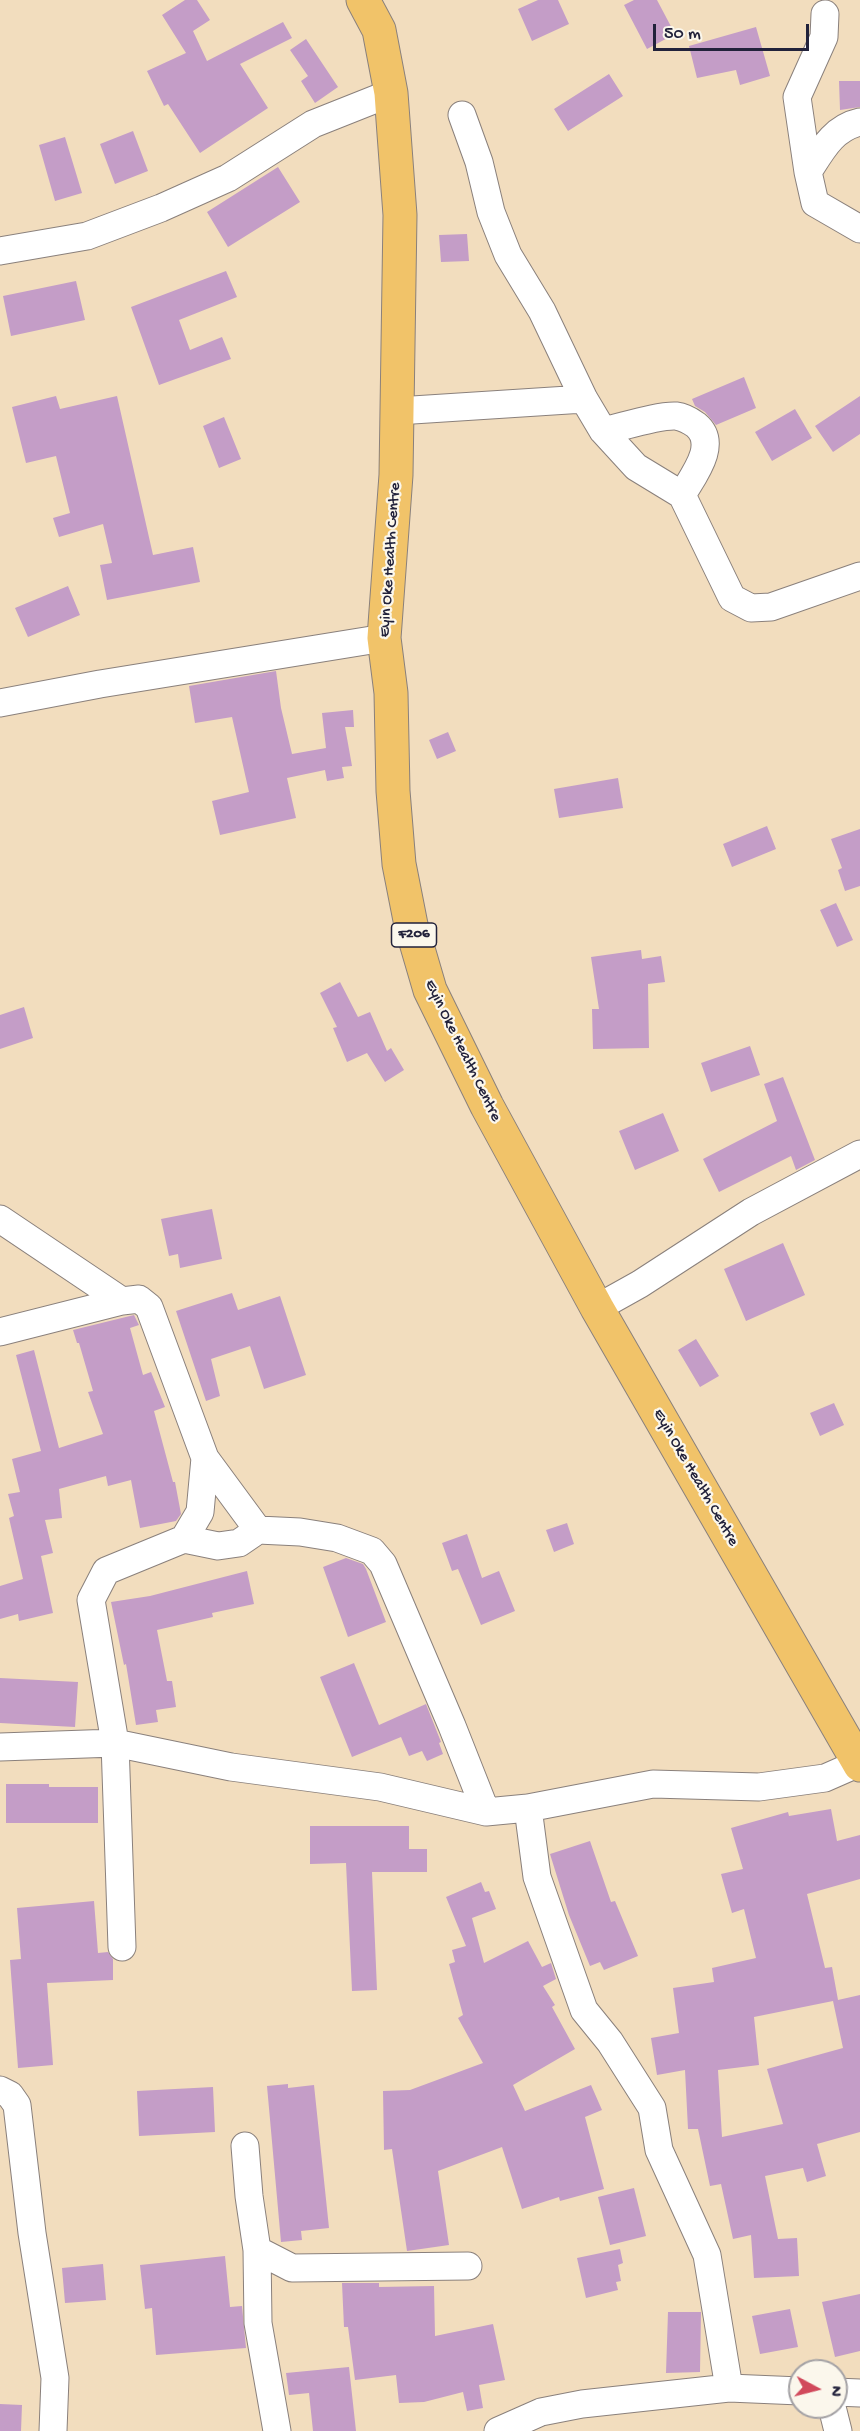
<!DOCTYPE html>
<style>
body{margin:0}
#map{position:relative;width:860px;height:2431px;overflow:hidden;background:#f2ddbe;font-family:"Gochi Hand",sans-serif}
canvas{display:block}
.north{position:absolute;left:788px;top:2359px;width:60px;height:60px;box-sizing:border-box;background:#fbf7ec;border:2px solid #a4a2a5;border-radius:50%;rotate:97deg;font-size:16px;font-weight:700;line-height:24px;text-align:center;color:#22223b}
.north::after{content:'';display:block;margin:auto;width:21px;height:27px;background:#d1495b;clip-path:polygon(50% 0,100% 100%,50% 72%,0 100%)}
.scale{position:absolute;left:653px;top:24px;width:156px;height:27px;box-sizing:border-box;border:3px solid #22223b;border-top:0;padding-left:8px;font-size:18px;line-height:21px;white-space:nowrap;color:#22223b;-webkit-text-stroke:4px #fbf7ec;paint-order:stroke}
</style>
<div id="map">
<canvas width="860" height="2431"></canvas>
<div class="north">N</div>
<div class="scale">50 m</div>
</div>
<script>
const ctx = document.querySelector('canvas').getContext('2d');
ctx.lineJoin = 'round';
function fill(path, color) {
  ctx.fillStyle = color;
  ctx.fill(path, 'evenodd');
}
function stroke(path, color, width, dash) {
  ctx.strokeStyle = color;
  ctx.lineWidth = width;
  ctx.lineCap = dash ? 'butt' : 'round';
  ctx.setLineDash(dash || []);
  ctx.stroke(path);
}
function write(font, color, halo, rows, align = 'center') {
  ctx.font = font + ' "Gochi Hand",sans-serif';
  ctx.lineWidth = 4.5;
  ctx.setLineDash([]);
  ctx.textBaseline = 'middle';
  ctx.strokeStyle = halo;
  ctx.fillStyle = color;
  for (const [text, x, y, turn = 0] of rows) {
    ctx.save();
    ctx.translate(x, y);
    ctx.rotate((+turn || 0) * Math.PI / 180);
    ctx.textAlign = isNaN(turn) ? turn : align;
    if (halo) ctx.strokeText(text, 0, 0);
    ctx.fillText(text, 0, 0);
    ctx.restore();
  }
}
fill(new Path2D(`
 M 185,0 L 197,0 L 210,20 L 193,31 L 207,61 L 283,22 L 292,38 L 240,64 L 268,108 L 200,153 L 168,104 L 164,106 L 147,71 L 186,53 L 162,15 Z
 M 538,0 L 558,0 L 569,24 L 532,41 L 518,9 Z
 M 634,0 L 657,0 L 675,34 L 647,49 L 624,5 Z
 M 756,27 L 770,76 L 740,85 L 736,70 L 697,78 L 689,46 Z
 M 306,39 L 338,87 L 315,103 L 301,81 L 308,76 L 290,50 Z
 M 609,74 L 623,96 L 568,131 L 554,109 Z
 M 839,81 L 860,81 L 860,107 L 840,110 Z
 M 133,131 L 148,171 L 115,184 L 100,144 Z
 M 65,137 L 82,193 L 55,201 L 39,145 Z
 M 278,167 L 300,202 L 228,247 L 207,212 Z
 M 467,234 L 469,261 L 441,262 L 439,235 Z
 M 226,271 L 237,297 L 179,320 L 190,350 L 222,337 L 231,359 L 159,385 L 131,307 Z
 M 76,281 L 85,320 L 11,336 L 3,296 Z
 M 744,377 L 756,408 L 716,425 L 705,412 L 695,406 L 692,399 Z
 M 56,396 L 60,409 L 117,396 L 153,555 L 193,547 L 200,582 L 107,600 L 100,565 L 112,563 L 103,524 L 59,537 L 53,518 L 70,513 L 56,456 L 26,463 L 12,407 Z
 M 860,396 L 860,434 L 833,452 L 815,426 Z
 M 795,409 L 812,438 L 772,461 L 755,432 Z
 M 224,417 L 241,459 L 219,468 L 203,426 Z
 M 68,586 L 80,615 L 28,637 L 15,608 Z
 M 276,671 L 281,708 L 292,754 L 326,748 L 322,713 L 353,710 L 354,727 L 345,727 L 352,766 L 342,767 L 344,778 L 327,781 L 325,770 L 287,778 L 296,818 L 220,835 L 212,801 L 249,792 L 232,717 L 195,723 L 189,686 Z
 M 448,732 L 456,751 L 437,759 L 429,740 Z
 M 618,778 L 623,808 L 559,818 L 554,789 Z
 M 767,826 L 776,849 L 732,867 L 723,844 Z
 M 860,829 L 860,886 L 845,891 L 838,870 L 842,868 L 831,839 Z
 M 836,903 L 853,940 L 837,947 L 820,910 Z
 M 641,950 L 642,959 L 661,956 L 665,982 L 648,984 L 649,1048 L 593,1049 L 592,1009 L 599,1009 L 591,957 Z
 M 340,982 L 358,1017 L 370,1012 L 387,1051 L 391,1048 L 404,1070 L 385,1082 L 367,1053 L 347,1062 L 333,1028 L 337,1027 L 320,993 Z
 M 24,1007 L 33,1038 L 0,1049 L 0,1015 Z
 M 750,1046 L 760,1075 L 711,1092 L 701,1063 Z
 M 783,1077 L 815,1160 L 796,1170 L 791,1156 L 719,1192 L 703,1159 L 777,1121 L 764,1084 Z
 M 663,1113 L 679,1151 L 635,1170 L 619,1131 Z
 M 212,1209 L 222,1259 L 180,1268 L 178,1254 L 169,1256 L 161,1219 Z
 M 783,1243 L 805,1295 L 746,1321 L 724,1269 Z
 M 232,1293 L 238,1310 L 280,1296 L 306,1375 L 264,1389 L 250,1346 L 211,1359 L 220,1396 L 206,1401 L 176,1311 Z
 M 134,1315 L 139,1325 L 130,1328 L 143,1375 L 151,1372 L 165,1407 L 154,1411 L 173,1482 L 175,1482 L 181,1514 L 176,1521 L 140,1528 L 131,1480 L 108,1486 L 106,1476 L 59,1489 L 62,1518 L 45,1520 L 53,1553 L 41,1556 L 53,1613 L 19,1621 L 18,1614 L 0,1619 L 0,1586 L 23,1579 L 9,1518 L 14,1516 L 8,1494 L 20,1492 L 12,1459 L 41,1451 L 16,1355 L 34,1350 L 59,1448 L 103,1434 L 88,1392 L 93,1391 L 79,1343 L 77,1343 L 73,1330 Z
 M 696,1339 L 719,1376 L 700,1387 L 678,1350 Z
 M 834,1403 L 844,1425 L 820,1436 L 810,1413 Z
 M 567,1523 L 574,1544 L 554,1552 L 546,1530 Z
 M 467,1534 L 482,1578 L 499,1571 L 515,1611 L 481,1625 L 458,1569 L 452,1571 L 442,1543 Z
 M 346,1558 L 363,1564 L 366,1569 L 386,1622 L 348,1637 L 323,1567 Z
 M 247,1571 L 254,1604 L 212,1613 L 213,1617 L 157,1630 L 167,1681 L 172,1681 L 176,1707 L 156,1710 L 158,1722 L 136,1725 L 126,1664 L 124,1665 L 111,1602 L 150,1596 Z
 M 354,1663 L 379,1725 L 426,1704 L 441,1742 L 439,1743 L 443,1754 L 427,1761 L 422,1751 L 409,1756 L 401,1737 L 352,1757 L 320,1677 Z
 M 0,1678 L 78,1682 L 75,1727 L 0,1723 Z
 M 6,1784 L 49,1784 L 49,1787 L 98,1787 L 98,1823 L 6,1823 Z
 M 831,1809 L 837,1841 L 860,1835 L 860,1879 L 807,1894 L 825,1968 L 832,1967 L 838,2000 L 860,1995 L 860,2132 L 817,2144 L 826,2176 L 807,2182 L 803,2168 L 765,2176 L 778,2239 L 797,2238 L 799,2276 L 754,2278 L 751,2235 L 733,2239 L 721,2184 L 710,2186 L 698,2129 L 688,2129 L 685,2070 L 657,2075 L 651,2038 L 679,2033 L 673,1988 L 714,1982 L 712,1968 L 756,1958 L 744,1909 L 732,1913 L 721,1874 L 743,1869 L 731,1828 L 788,1812 L 789,1816 ZM 833,2001 L 843,2048 L 767,2069 L 783,2124 L 722,2137 L 718,2070 L 759,2065 L 754,2017 Z
 M 310,1826 L 409,1826 L 409,1849 L 427,1849 L 427,1872 L 372,1872 L 377,1990 L 352,1991 L 346,1863 L 310,1864 Z
 M 590,1841 L 611,1902 L 615,1901 L 638,1956 L 604,1970 L 600,1962 L 590,1966 L 569,1915 L 550,1854 Z
 M 481,1882 L 485,1892 L 489,1891 L 496,1909 L 472,1918 L 484,1963 L 528,1941 L 542,1967 L 551,1963 L 556,1979 L 543,1986 L 555,2005 L 552,2007 L 575,2049 L 513,2085 L 525,2111 L 591,2085 L 602,2110 L 585,2117 L 604,2189 L 560,2201 L 559,2197 L 522,2209 L 502,2147 L 438,2171 L 449,2245 L 407,2251 L 392,2149 L 384,2150 L 383,2091 L 410,2090 L 483,2063 L 458,2018 L 463,2015 L 449,1964 L 455,1962 L 452,1950 L 466,1946 L 446,1897 Z
 M 94,1901 L 98,1953 L 108,1952 L 113,1959 L 113,1980 L 47,1983 L 53,2065 L 18,2068 L 10,1960 L 21,1959 L 17,1908 Z
 M 288,2084 L 288,2088 L 314,2085 L 329,2228 L 301,2231 L 302,2240 L 281,2242 L 267,2086 Z
 M 213,2087 L 215,2132 L 139,2136 L 137,2091 Z
 M 634,2188 L 646,2236 L 610,2245 L 598,2197 Z
 M 620,2249 L 623,2263 L 618,2265 L 621,2281 L 616,2282 L 618,2290 L 586,2298 L 577,2258 Z
 M 225,2256 L 230,2307 L 242,2306 L 246,2348 L 156,2355 L 152,2308 L 145,2309 L 140,2265 Z
 M 103,2264 L 106,2300 L 65,2303 L 62,2268 Z
 M 342,2283 L 379,2283 L 379,2287 L 434,2286 L 435,2336 L 493,2324 L 505,2380 L 479,2385 L 483,2408 L 467,2411 L 463,2392 L 424,2402 L 399,2403 L 396,2375 L 355,2380 L 348,2327 L 344,2327 Z
 M 860,2294 L 860,2351 L 835,2357 L 822,2302 Z
 M 790,2309 L 798,2347 L 760,2354 L 752,2316 Z
 M 668,2312 L 701,2312 L 700,2372 L 666,2373 Z
 M 349,2367 L 356,2431 L 313,2431 L 309,2393 L 289,2395 L 286,2373 Z
 M 0,2404 L 22,2405 L 21,2431 L 0,2431 Z`), '#c49dc7');
const minor = new Path2D(`
 M 462,115 L 479,162 L 491,212 L 508,255 L 542,311 L 584,399 L 603,431 L 636,467 L 682,495 L 732,598 L 751,608 L 771,607 L 860,576
 M 860,122 C 833,128 822,150 808,172 L 815,203 L 860,229
 M 808,172 L 797,97 L 824,37 L 825,14
 M 0,251 L 87,236 L 161,208 L 228,178 L 313,124 L 391,93
 M 397,411 L 584,399
 M 603,431 C 622,427 658,415 676,416 C 684,417 689,420 696,425 C 719,444 693,476 682,495
 M 0,703 L 100,684 L 384,638
 M 0,1219 L 122,1301 L 139,1299 L 149,1307 L 205,1458 L 258,1530
 M 597,1308 L 640,1284 L 751,1212 L 860,1154
 M 0,1332 L 122,1301
 M 184,1539 L 200,1512 L 205,1458
 M 0,1747 L 115,1743 L 231,1767 L 380,1787 L 486,1812 L 528,1808 L 653,1784 L 759,1787 L 825,1778 L 859,1763
 M 528,1808 L 537,1877 L 584,2010 L 610,2042 L 652,2108 L 659,2150 L 707,2255 L 729,2388
 M 122,1947 L 115,1743 L 91,1600 L 106,1571 L 184,1539 L 218,1546 L 239,1543 L 258,1530 L 300,1532 L 337,1538 L 372,1551 L 383,1564 L 452,1726 L 486,1812
 M 0,2090 L 10,2095 L 17,2105 L 32,2233 L 55,2378 L 53,2431
 M 245,2146 L 249,2196 L 257,2250 L 258,2323 L 277,2431
 M 257,2250 L 292,2268 L 468,2266
 M 836,2392 L 860,2393
 M 832,2407 L 838,2431
 M 498,2431 L 541,2412 L 582,2404 L 729,2388 L 800,2391`);
const major = new Path2D(`
 M 363,0 L 379,30 L 391,93 L 400,215 L 396,475 L 384,638 L 391,693 L 393,791 L 399,864 L 411,925 L 430,990 L 487,1106 L 597,1308 L 860,1765`);
stroke(minor, '#8a807c', 29);
stroke(major, '#8a807c', 35);
stroke(minor, '#fff', 27);
stroke(major, '#f1c369', 33);
for (const [x, y, w] of [
 [414,935,45]
]) {
  const box = new Path2D();
  box.roundRect(x - w / 2, y - 12, w, 24, 4.5);
  ctx.fillStyle = '#fbf7ec';
  ctx.fill(box);
  stroke(box, '#22223b', 1.5);
}
write('bold 15px', '#22223b', null, [
 ["F206",414,935]
]);
write('16px', '#22223b', '#fbf7ec', [
 ["Eyin Oke Health Centre",391,560,-86],
 ["Eyin Oke Health Centre",462,1051,64],
 ["Eyin Oke Health Centre",695,1478,60]
]);
</script>
